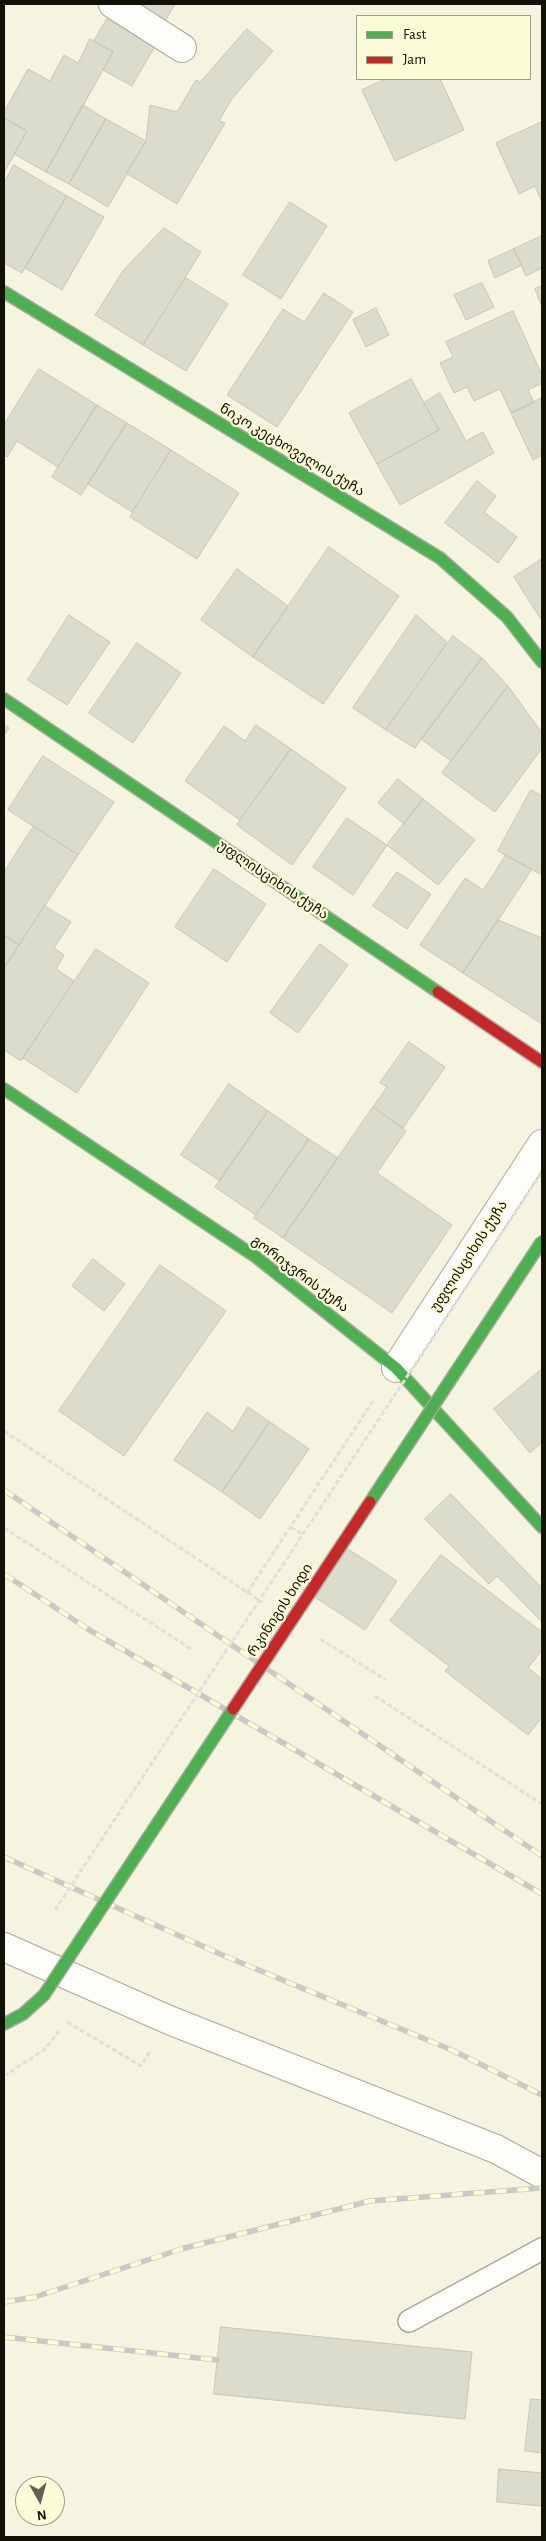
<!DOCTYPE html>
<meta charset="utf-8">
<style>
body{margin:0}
#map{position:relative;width:546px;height:2541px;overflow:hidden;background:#f5f4e0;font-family:"Alegreya Sans",sans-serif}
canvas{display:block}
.frame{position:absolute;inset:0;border:5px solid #111105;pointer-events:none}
.legend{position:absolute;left:356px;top:15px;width:175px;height:65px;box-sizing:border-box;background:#fdfcd8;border:1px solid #9f9e84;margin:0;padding:6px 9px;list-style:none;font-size:15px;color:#111105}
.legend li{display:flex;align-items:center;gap:10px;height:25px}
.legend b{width:25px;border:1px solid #9f9e84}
.north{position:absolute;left:15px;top:2476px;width:50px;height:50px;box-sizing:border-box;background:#fdfcd8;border:1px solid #9f9e84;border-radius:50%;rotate:173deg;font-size:14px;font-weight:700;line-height:20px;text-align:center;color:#111105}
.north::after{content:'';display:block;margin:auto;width:18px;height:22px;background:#616052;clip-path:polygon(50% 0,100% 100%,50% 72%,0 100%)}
</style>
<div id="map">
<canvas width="546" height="2541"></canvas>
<div class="frame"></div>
<ul class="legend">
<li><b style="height:6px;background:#4caf50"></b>Fast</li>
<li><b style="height:6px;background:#c62828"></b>Jam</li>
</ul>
<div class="north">N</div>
</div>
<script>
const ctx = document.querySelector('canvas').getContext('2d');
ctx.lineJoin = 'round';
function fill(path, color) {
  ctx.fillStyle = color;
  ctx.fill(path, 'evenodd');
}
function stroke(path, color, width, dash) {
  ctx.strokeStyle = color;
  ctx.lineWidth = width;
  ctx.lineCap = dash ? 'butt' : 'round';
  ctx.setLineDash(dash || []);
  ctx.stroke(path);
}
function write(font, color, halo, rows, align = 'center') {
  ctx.font = font + ' "Alegreya Sans","Noto Sans Georgian",sans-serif';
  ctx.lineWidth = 4.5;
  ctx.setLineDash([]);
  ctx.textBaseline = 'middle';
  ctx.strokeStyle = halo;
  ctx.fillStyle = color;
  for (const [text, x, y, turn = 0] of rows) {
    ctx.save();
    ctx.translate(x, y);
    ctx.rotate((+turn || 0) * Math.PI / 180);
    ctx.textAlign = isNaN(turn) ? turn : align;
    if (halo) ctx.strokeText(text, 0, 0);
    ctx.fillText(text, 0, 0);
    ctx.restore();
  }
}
const building = new Path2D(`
 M 137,4 L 175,4 L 165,21 Z
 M 107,19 L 155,46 L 132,86 L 103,70 L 113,52 L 94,41 Z
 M 247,29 L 273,51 L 231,100 L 219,121 L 225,123 L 177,204 L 126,173 L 146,141 L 150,105 L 177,112 L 196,80 L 200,82 Z
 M 90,39 L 113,52 L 46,172 L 14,154 L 27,131 L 4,118 L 4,112 L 28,69 L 50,81 L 64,55 L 78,63 Z
 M 386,79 L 440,79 L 464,130 L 395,161 L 362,90 Z
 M 83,105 L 106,119 L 69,184 L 46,172 Z
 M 4,118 L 27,131 L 4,173 Z
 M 106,119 L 146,141 L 108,207 L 69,184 Z
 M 542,122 L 542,202 L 535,186 L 519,194 L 496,143 Z
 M 14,165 L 67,196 L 22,273 L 4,263 L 4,183 Z
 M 67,196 L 104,217 L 62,290 L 25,268 Z
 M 290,202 L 327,226 L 281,299 L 243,275 Z
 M 164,228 L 201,252 L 143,345 L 95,315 L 123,271 Z
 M 542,236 L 542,268 L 526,276 L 514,249 Z
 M 514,249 L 522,265 L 495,278 L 488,261 Z
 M 186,278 L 228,304 L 186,371 L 143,345 Z
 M 482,283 L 494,307 L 466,320 L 454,295 Z
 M 542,286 L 542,307 L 535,289 Z
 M 324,293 L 353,312 L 277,427 L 227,395 L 283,309 L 304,322 Z
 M 376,308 L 389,335 L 366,347 L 353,320 Z
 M 513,311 L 542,375 L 542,383 L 528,390 L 534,403 L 511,413 L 500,389 L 474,401 L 467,387 L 454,393 L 440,363 L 453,357 L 446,342 Z
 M 39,369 L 97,405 L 58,467 L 17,441 L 7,457 L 4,455 L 4,425 Z
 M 411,379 L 439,430 L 377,464 L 349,413 Z
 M 440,393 L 466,441 L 483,432 L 494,453 L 400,505 L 377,464 L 439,430 L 424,403 Z
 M 542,398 L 542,455 L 533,460 L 511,413 Z
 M 97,405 L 127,423 L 81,495 L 52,477 Z
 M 127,423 L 171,450 L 132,512 L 88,484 Z
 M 171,450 L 239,493 L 197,559 L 130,517 Z
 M 477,481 L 496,496 L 484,512 L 517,537 L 498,563 L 445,523 Z
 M 329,547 L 399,596 L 323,704 L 253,657 Z
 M 542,559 L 542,621 L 514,577 Z
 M 237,569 L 288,606 L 253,657 L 201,620 Z
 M 69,615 L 110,642 L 67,705 L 28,680 Z
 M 416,615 L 447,642 L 386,730 L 353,708 Z
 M 453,636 L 482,658 L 415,748 L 386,730 Z
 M 137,643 L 181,673 L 133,743 L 89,713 Z
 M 482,658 L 508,686 L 451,761 L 421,739 Z
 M 508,686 L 542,733 L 542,748 L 495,812 L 442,773 Z
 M 4,725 L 9,728 L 4,735 Z
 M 256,725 L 291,749 L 240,820 L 185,781 L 224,726 L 245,741 Z
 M 291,749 L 346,788 L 292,865 L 237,825 Z
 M 43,756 L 114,802 L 78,855 L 8,810 Z
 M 398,779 L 423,799 L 404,824 L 378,803 Z
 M 531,790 L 542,796 L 542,875 L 498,851 Z
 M 423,799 L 475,840 L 438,885 L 387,845 Z
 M 347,818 L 387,845 L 353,895 L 313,867 Z
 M 34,826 L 78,855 L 19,945 L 4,935 L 4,872 Z
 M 506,855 L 532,869 L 463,973 L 420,945 L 465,878 L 483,890 Z
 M 214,869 L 266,904 L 227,962 L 175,927 Z
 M 397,872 L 431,894 L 407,929 L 373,906 Z
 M 45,906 L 71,922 L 54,948 L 64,955 L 56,969 L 74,981 L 21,1061 L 4,1050 L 4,968 Z
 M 498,920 L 542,938 L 542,1024 L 463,973 Z
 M 4,935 L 19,945 L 4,968 Z
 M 320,944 L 348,965 L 298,1033 L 270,1013 Z
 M 96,949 L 149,983 L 77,1093 L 23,1058 Z
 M 409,1042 L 445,1067 L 403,1128 L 373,1107 L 387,1087 L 380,1083 Z
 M 229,1084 L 268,1111 L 220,1181 L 181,1155 Z
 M 373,1107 L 406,1131 L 377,1173 L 452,1225 L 392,1313 L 283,1238 Z
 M 268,1111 L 309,1139 L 256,1215 L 215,1187 Z
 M 309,1139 L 338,1158 L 283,1238 L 254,1218 Z
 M 93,1259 L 125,1284 L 104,1311 L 72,1286 Z
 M 160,1265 L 226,1311 L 124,1456 L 59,1411 Z
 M 542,1369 L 542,1442 L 530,1453 L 494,1409 Z
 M 248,1407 L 270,1422 L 222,1492 L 174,1460 L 207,1412 L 233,1431 Z
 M 270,1422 L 309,1449 L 260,1519 L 222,1492 Z
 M 451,1494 L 542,1588 L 542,1622 L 497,1576 L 489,1584 L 425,1519 Z
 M 342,1545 L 397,1581 L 365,1630 L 310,1594 Z
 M 441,1555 L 542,1632 L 542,1650 L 528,1668 L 542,1679 L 542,1717 L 528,1735 L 445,1671 L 449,1666 L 390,1621 Z
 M 221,2327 L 472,2352 L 465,2419 L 214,2394 Z
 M 531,2399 L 542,2400 L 542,2453 L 525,2451 Z
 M 499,2469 L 542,2473 L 542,2506 L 497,2502 Z`);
fill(building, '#dcdccc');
stroke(building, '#c7c6b7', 1);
const lane = new Path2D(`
 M 409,2321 L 542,2249`);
const street = new Path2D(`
 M 113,4 L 182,48
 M 396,1368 L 542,1144
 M 4,1947 L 169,2020 L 496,2149 L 542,2174`);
const fast = new Path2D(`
 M 4,292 L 440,558 L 507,617 L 542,662
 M 4,699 L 438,992
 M 4,1089 L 256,1257 L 396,1368 L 542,1527
 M 4,2024 L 23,2014 L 44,1995`);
const jam = new Path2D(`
 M 438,992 L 542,1062`);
stroke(lane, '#aaaa9b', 24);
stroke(street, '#aaaa9b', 30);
stroke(fast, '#aaaa9b', 14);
stroke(jam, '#aaaa9b', 14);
stroke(new Path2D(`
 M 4,1431 L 262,1602
 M 291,1527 L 302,1534
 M 4,1528 L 191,1649
 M 247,1593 L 373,1401
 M 320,1639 L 386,1680
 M 375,1696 L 542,1804
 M 67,2022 L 141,2066 L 151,2050
 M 4,2076 L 44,2050 L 59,2031`), '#e0e0da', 3, [5, 2.5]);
stroke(lane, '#fefdfa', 21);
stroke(street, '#fefdfa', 28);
stroke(fast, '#4caf50', 11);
stroke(jam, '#c62828', 11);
const rail = new Path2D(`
 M 4,1490 L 542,1856
 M 4,1574 L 91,1631 L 542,1894
 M 4,1857 L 220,1954 L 454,2051 L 542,2095
 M 4,2302 L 35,2297 L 181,2249 L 370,2201 L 542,2188
 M 4,2337 L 217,2360`);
stroke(rail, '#cacac5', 5.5);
stroke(rail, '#fdfcd8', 4, [11]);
const fastBridge = new Path2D(`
 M 370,1502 L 542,1241
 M 44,1995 L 233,1709`);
const jamBridge = new Path2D(`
 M 233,1709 L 370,1502`);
stroke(fastBridge, '#aaaa9b', 14, []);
stroke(jamBridge, '#aaaa9b', 14, []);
stroke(new Path2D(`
 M 55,1910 L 542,1172`), '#e0e0da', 3, [5, 2.5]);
stroke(fastBridge, '#4caf50', 11);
stroke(jamBridge, '#c62828', 11);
write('14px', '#111105', '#fdfcd8', [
 ["ნიკო კეცხოველის ქუჩა",292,450,31],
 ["უფლისციხის ქუჩა",273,880,34],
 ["უფლისციხის ქუჩა",469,1256,-57],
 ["გორიჯვრის ქუჩა",300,1274,37],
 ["რკინიგის ხიდი",280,1610,-57]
]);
</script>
